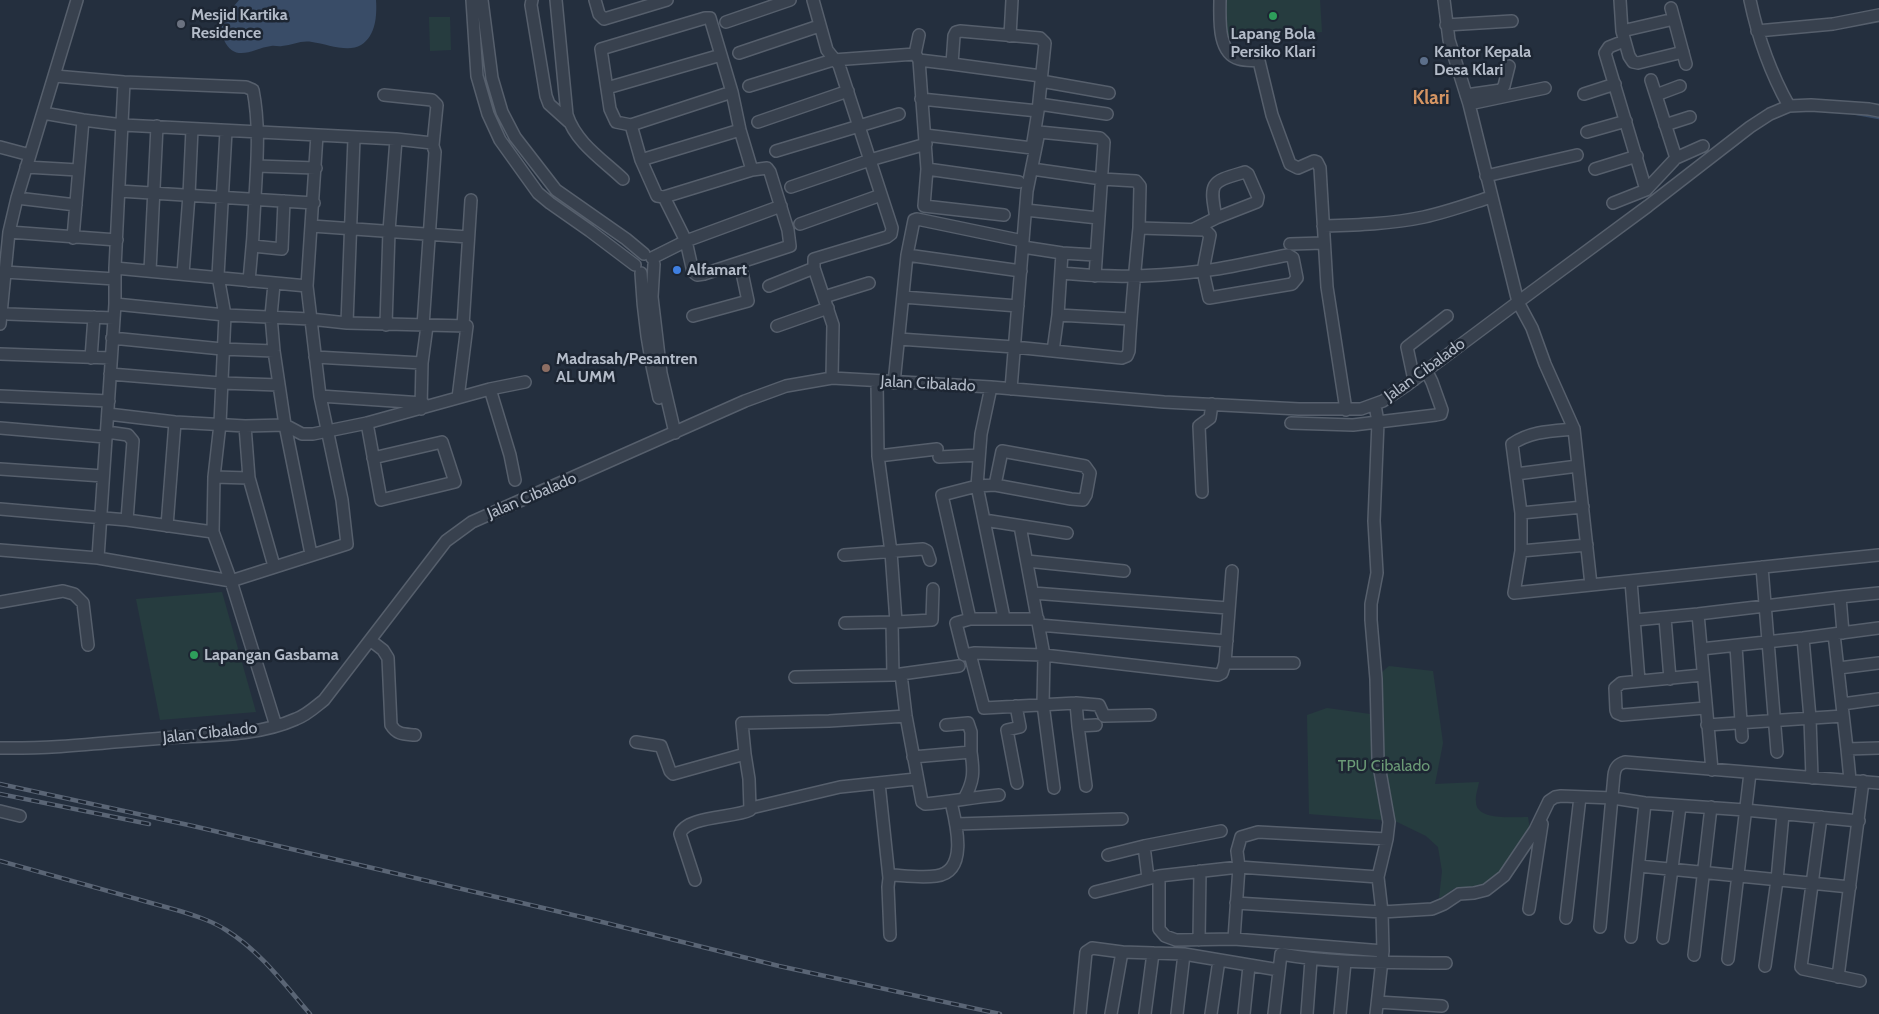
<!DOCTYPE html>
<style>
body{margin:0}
canvas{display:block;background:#242f3e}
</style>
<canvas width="1879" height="1014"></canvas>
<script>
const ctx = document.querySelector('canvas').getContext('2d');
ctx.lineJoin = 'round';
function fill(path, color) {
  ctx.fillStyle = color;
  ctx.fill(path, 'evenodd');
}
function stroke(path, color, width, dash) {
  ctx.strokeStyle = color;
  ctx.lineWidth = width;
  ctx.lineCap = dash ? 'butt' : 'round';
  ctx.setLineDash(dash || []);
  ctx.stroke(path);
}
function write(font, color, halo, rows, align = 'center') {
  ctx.font = font + ' Cabin,sans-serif';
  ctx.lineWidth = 5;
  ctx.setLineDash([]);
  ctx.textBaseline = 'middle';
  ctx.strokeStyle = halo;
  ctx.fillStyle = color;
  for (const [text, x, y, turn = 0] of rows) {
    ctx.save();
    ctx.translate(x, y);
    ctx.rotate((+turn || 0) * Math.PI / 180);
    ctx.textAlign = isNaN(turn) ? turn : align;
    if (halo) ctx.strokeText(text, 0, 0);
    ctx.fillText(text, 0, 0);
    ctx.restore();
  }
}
fill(new Path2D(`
 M 1224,0 L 1320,0 L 1322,32 L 1226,39 Z
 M 450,17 L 451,50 L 430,51 L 429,17 Z
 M 222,592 L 256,712 L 160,720 L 136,599 Z
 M 1389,666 L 1433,671 L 1443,743 L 1435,784 L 1479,782 C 1478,788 1475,796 1476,802 C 1476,821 1514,817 1528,817 L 1530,830 L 1501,871 L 1486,884 L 1476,888 L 1455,888 L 1439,899 L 1442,871 L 1438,847 L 1426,836 L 1395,821 L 1309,814 L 1307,715 L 1327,708 L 1370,714 L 1371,672 L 1382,672 Z`), '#263c3f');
fill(new Path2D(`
 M 239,0 L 376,0 C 377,15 376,36 361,45 C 348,53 327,44 312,42 C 301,40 293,45 282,46 C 278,47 275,45 271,46 C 254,48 235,64 224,40 C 217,21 228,13 239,0 Z`), '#394c67');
stroke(new Path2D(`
 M 1857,114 L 1879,118
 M 1732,148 L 1741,141`), '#394c67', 2.5);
const minor = new Path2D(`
 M 472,0 L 477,76 L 488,114 L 500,140 L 538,193 L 550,203 L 590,231 L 635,265
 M 482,0 L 492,78 L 502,112 L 515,137 L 556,190 L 626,239 L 644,254
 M 532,0 L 531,5 L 546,96 L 549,104 L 569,122
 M 556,0 L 567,115 C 576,143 603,160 623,179
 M 595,0 L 599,14 L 604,19 L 667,0
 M 813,0 L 827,50 L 839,65 L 892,228 L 891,234 L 887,237 L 814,259 L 814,268 L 833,325 L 832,378
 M 1220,0 C 1220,18 1217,53 1239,59 C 1246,61 1253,60 1259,61 L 1272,115 L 1290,164 L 1298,168 L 1314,161 L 1317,162 L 1320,168 L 1327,287 L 1346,410
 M 1444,0 L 1449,40 L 1469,104 L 1518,302 L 1532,328 L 1545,364 L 1574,429 L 1591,585
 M 1620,0 L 1622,31 L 1674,19
 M 1750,0 C 1758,38 1770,72 1789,106
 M 1671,8 L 1686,64
 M 726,22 L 790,0
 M 1446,25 L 1512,21
 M 1622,31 L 1629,56 L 1633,62 L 1638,63 L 1683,52
 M 1757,31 L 1833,24 L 1879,15
 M 1010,36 L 1012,0
 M 739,53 L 819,26
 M 915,54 L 919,35
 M 919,60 L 952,64 L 954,36 L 956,32 L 960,31 L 1040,38 L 1045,43 L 1038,111 L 1032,148 L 925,135
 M 952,64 L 1041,76
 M 55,76 L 124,82 L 246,87 L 253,90 C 260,125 257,162 255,197 C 254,225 252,253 249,281
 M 1041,81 L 1109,93
 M 749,86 L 833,60 L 915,54 L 919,60 L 927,169 L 1019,182
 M 607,88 L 721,55
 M 732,92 L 631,125 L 616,122 L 610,109 L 601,49 L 705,18 L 710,18 L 732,92 L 740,130 L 752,170
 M 1584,94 L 1615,84
 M 384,95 L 432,100 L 437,105 L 433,145
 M 1466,95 L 1501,90 L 1504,86 L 1509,66
 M 1656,95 L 1680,86
 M 921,99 L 1038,111
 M 1039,104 L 1107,114
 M 1469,104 L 1545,88
 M 43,113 L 83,120 L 123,125 L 396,139 L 432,143 L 435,152 L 423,326
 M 758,122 L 848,91
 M 631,125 L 641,160 L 657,196 L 664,197 L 752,170 L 767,168 L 770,172 L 788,230 L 790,246 L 704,274 L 697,275 L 693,272 L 686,241 L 664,197
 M 1665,125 L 1690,117
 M 226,131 L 218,276 L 225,315 L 220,424 L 214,477 L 213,532 L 231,581 L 276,726
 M 1587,132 L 1626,121
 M 0,147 L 30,155
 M 776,151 L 899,114
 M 1676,158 L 1703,146
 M 641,160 L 740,130
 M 257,166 L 316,168
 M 26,167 L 78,170
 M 927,169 L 924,206 L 1004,215
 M 1032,169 L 1102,179 L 1136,181 L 1140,186 L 1139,228
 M 1595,169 L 1637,156
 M 1486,176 L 1577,155
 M 791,187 L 870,160 L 926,144
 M 1646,190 L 1676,158 L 1651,80
 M 119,191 L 314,203
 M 17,198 L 76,205
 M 1613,203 L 1646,190 L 1605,53 L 1609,47 L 1624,41
 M 1026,210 L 1098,218
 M 800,224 L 881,195
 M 312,226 L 468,237
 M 1323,226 C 1356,225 1391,224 1424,217 C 1447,212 1469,204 1491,197
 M 1194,229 L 1216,218 L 1257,202 L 1258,197 L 1248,174 L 1245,172 C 1211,182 1209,181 1216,218
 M 9,232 L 117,240
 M 73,238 L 83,120
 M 1290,244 L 1323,243
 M 253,246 L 282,249 L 284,201
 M 1023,247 L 1062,253 L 1095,255
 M 907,255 L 1021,271
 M 652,258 L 686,241 L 781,206
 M 654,264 L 652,297 L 661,373 L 675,433
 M 115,268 L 307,286
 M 150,271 L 157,126
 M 5,272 L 115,279
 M 641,273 C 643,315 649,357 659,398
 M 183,274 L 189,195 L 192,129
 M 274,284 L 271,316 L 274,351 L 285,425 L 311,554
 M 769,286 L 814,268
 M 824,297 L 869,283
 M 903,297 L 1018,306
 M 115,304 L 225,315 L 310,319 L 347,323 L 467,326 L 458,398
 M 8,314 L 114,318
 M 1058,315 L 1130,319
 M 693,316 L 748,301 L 740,263
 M 347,323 L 354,138
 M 0,324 L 9,232 L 17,198 L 77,0
 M 386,325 L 389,231 L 396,139
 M 463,326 L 471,200
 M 777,326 L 828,308
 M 112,338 L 222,349 L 274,351
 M 899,339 L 1014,347 L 1122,358 L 1127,356 L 1129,351 C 1131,310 1135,269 1139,228 L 1205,230 L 1210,235 L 1203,271 L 1209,298 L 1292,284 L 1297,278 L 1293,258 L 1288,255 C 1260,260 1231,268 1202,271 C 1155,277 1108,278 1061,273
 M 1053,351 L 1058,315 L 1062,253
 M 0,354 L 111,358
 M 315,357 L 422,363
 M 91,358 L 94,317
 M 110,374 L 221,383 L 279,385
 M 1414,380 L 1407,347 L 1447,316
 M 877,381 L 878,456 L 891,552 L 896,622 L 892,622 L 893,675 L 901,674 L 906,716 L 922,802 L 925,804 C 950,802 974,797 999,795
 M 894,383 L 907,255 L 914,220 L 917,219 L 1023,241
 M 991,387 L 981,434 L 977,486 L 1004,618
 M 490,389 L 525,382
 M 1011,389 L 1027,191 L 1039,132 L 1100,138 L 1104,142 L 1095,276
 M 0,396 L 109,401
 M 320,396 L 423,403
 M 1375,405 L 1378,422 L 1374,521 L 1377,573 L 1371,604 L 1371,620 L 1376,679 L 1378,760 L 1389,822 L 1387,839 L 1378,877 L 1382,912 L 1383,951 L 1376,1014
 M 421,409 L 422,363 L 427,326
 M 108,414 L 175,422 L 245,426 L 285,425 L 302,434 L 313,434 L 367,423 L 490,389 L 510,455 L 515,480
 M 367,423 L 381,500 L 455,482 L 442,442 L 373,458
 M 1291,423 L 1353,425 L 1436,415 L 1441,414 L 1442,410 L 1432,382 L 1426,370
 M 245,426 L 249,478 L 274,566
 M 0,428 L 105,437
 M 1574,429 C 1552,431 1531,431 1512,444 L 1521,513 L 1521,551 L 1514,593 L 1879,555
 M 107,432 L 128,435 L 133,441 L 127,520
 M 878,456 L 937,449
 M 939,457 L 979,455
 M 0,469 L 103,476
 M 1516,474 L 1578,466
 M 214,477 L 249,478
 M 1202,492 L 1199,426 L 1210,418 L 1212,404
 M 0,509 L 127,520 L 213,532
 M 1521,513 L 1583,507
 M 984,520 L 1067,533
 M 167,526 L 175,422
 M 1020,526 L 1044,655 L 975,653 L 964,655 L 956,623 L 970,619 L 1038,619
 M 0,550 L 98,558 L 231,581 L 347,544 L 342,500 L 320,396 L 307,286 L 317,135
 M 1521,551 L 1587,545
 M 844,555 L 923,549 L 927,551 L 930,560
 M 98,558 L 115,304 L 115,268 L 124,82
 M 1027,561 L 1124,571
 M 1762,567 L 1777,752
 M 1631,581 L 1639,681
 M 1033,593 L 1228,608
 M 0,602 L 63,591 L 74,594 L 83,603 L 88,645
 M 1698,614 L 1712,770
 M 1665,618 L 1670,679
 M 970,619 L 942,495 L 977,486 L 995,485 L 1071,499 L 1083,500 L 1086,495 L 1090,473 L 1085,466 L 1002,451 L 995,485
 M 1635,620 L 1698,614 L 1840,597
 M 896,622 L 932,620 L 933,589
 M 845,623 L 892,622
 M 1039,625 L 1227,641
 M 1843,633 L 1840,597 L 1879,593
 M 1834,634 L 1847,749 L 1879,748
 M 1803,638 L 1810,718 L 1812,778
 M 370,640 L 383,650 L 388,658 L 391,725 C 397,735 404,734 415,735
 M 1736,646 L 1742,737
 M 1701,649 L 1803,638 L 1879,628
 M 970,654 L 984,708 L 1076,703 L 1099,705 L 1104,716 L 1150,715
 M 1225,663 L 1294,663
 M 1839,668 L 1879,663
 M 901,674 L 959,666
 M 1702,675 L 1621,683 L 1615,688 L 1616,710 L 1617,713 L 1622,715 L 1705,708
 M 795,677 L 893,675
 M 1076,703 L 1078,726 L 1096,725
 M 1842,704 L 1879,699
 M 1016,706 L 1020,727 L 1007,730 L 1017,783
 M 946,725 L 968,723 L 971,732 L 971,752
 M 1707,725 L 1843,716
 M 1078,726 L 1086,786
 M 636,742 L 661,746 L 670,771 L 673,774 L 745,754 L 742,723 L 829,721 L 906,716
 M 0,748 C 55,749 110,742 164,738 C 207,735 256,737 296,719 C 307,715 315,707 324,700 L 446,541 L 472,522 L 745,401 L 786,386 L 832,378 L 991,387 L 1164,402 L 1299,409 L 1361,409 L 1383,401 L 1407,385 L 1518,302 L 1648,206 L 1750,127 L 1770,114 L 1789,106 L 1811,105 L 1869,109 L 1879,111
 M 1847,749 L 1850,780
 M 913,757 L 971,752 C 974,772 974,781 964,799
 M 879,783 L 889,878 L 888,887 L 890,935
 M 1054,788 L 1043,704 L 1044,655 L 1218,675 L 1222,673 L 1225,663 L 1232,571
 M 751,808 L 840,787 L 916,779
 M 0,811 L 20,816
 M 1821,817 L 1801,967 L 1803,969 L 1860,981
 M 956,824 L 1122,819
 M 1144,846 L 1148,878
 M 1108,855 L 1144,846 L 1221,831
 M 1639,866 L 1850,887
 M 1378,877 L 1239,867 L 1159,876 L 1159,929 L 1165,936 L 1176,940 L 1234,939 L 1383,951
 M 889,878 L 893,875 C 907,876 922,878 936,876 C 969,872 956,823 951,802
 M 695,880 L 680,834 C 686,816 734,818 750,810 L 749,779 L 745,754
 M 1095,892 L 1159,876
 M 1236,903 L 1382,912 L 1432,909 L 1444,904 L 1459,894 L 1474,893 L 1486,890 L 1504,876 L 1535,830 L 1549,801 L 1555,797 L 1561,796 L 1613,798 L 1645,803 L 1745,810 L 1859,821
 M 1529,909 L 1542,824
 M 1566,918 L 1580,797
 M 1600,927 L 1614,775 C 1615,767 1618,764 1625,762 L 1879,783
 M 1631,937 L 1645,803
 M 1663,938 L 1680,806
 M 1234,939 L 1239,867 L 1237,851 L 1241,837 L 1258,832 L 1387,839
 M 1199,940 L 1200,871
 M 1694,955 L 1711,807
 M 1728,959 L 1750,773
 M 1765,966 L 1777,880 L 1783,814
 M 1838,977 L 1863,781
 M 1378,1002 L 1442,1006
 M 1080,1014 L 1086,952 L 1092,948 L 1122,952 L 1184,954 L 1279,970
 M 1111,1014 L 1122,952
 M 1145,1014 L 1153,953
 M 1177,1014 L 1184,954
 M 1211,1014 L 1219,960
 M 1244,1014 L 1249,966
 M 1274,1014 L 1281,954 C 1336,964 1391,962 1446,963
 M 1307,1014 L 1311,960
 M 1340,1014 L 1345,962`);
stroke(minor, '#565f6c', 14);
stroke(minor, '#38414e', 11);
const rail = new Path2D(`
 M 0,784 L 193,826 L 586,918 L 779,966 L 1000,1014
 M 0,794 L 149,824
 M 0,861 L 180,911 C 196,916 212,921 226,930 C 260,951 284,984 310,1014`);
stroke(rail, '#5a6575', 4.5);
stroke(rail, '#1d2633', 2.5, [8]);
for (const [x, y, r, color] of [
 [1273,16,5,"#2e9e5b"],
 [181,24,5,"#6b7280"],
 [1424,61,5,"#5c6f8a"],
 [677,270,5,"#3f7fe0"],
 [546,368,5,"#8d6e63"],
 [194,655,5,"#2e9e5b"]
]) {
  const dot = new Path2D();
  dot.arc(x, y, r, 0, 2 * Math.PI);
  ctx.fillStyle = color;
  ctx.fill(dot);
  stroke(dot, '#1d2633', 2);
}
write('bold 16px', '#b4bcc9', '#1d2633', [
 ["Mesjid Kartika",191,15],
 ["Residence",191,33],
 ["Lapang Bola",1273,34,"center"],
 ["Persiko Klari",1273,52,"center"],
 ["Kantor Kepala",1434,52],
 ["Desa Klari",1434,70],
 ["Alfamart",687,270],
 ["Madrasah/Pesantren",556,359],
 ["AL UMM",556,377],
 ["Lapangan Gasbama",204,655]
], 'left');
write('16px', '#b4bcc9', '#1d2633', [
 ["Jalan Cibalado",1425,370,-36],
 ["Jalan Cibalado",928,384,3],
 ["Jalan Cibalado",532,496,-23],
 ["Jalan Cibalado",210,733,-6]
]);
write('16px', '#6b9a76', '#1d2633', [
 ["TPU Cibalado",1384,766]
]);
write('bold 19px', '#d59563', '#1d2633', [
 ["Klari",1431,98]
]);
</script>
